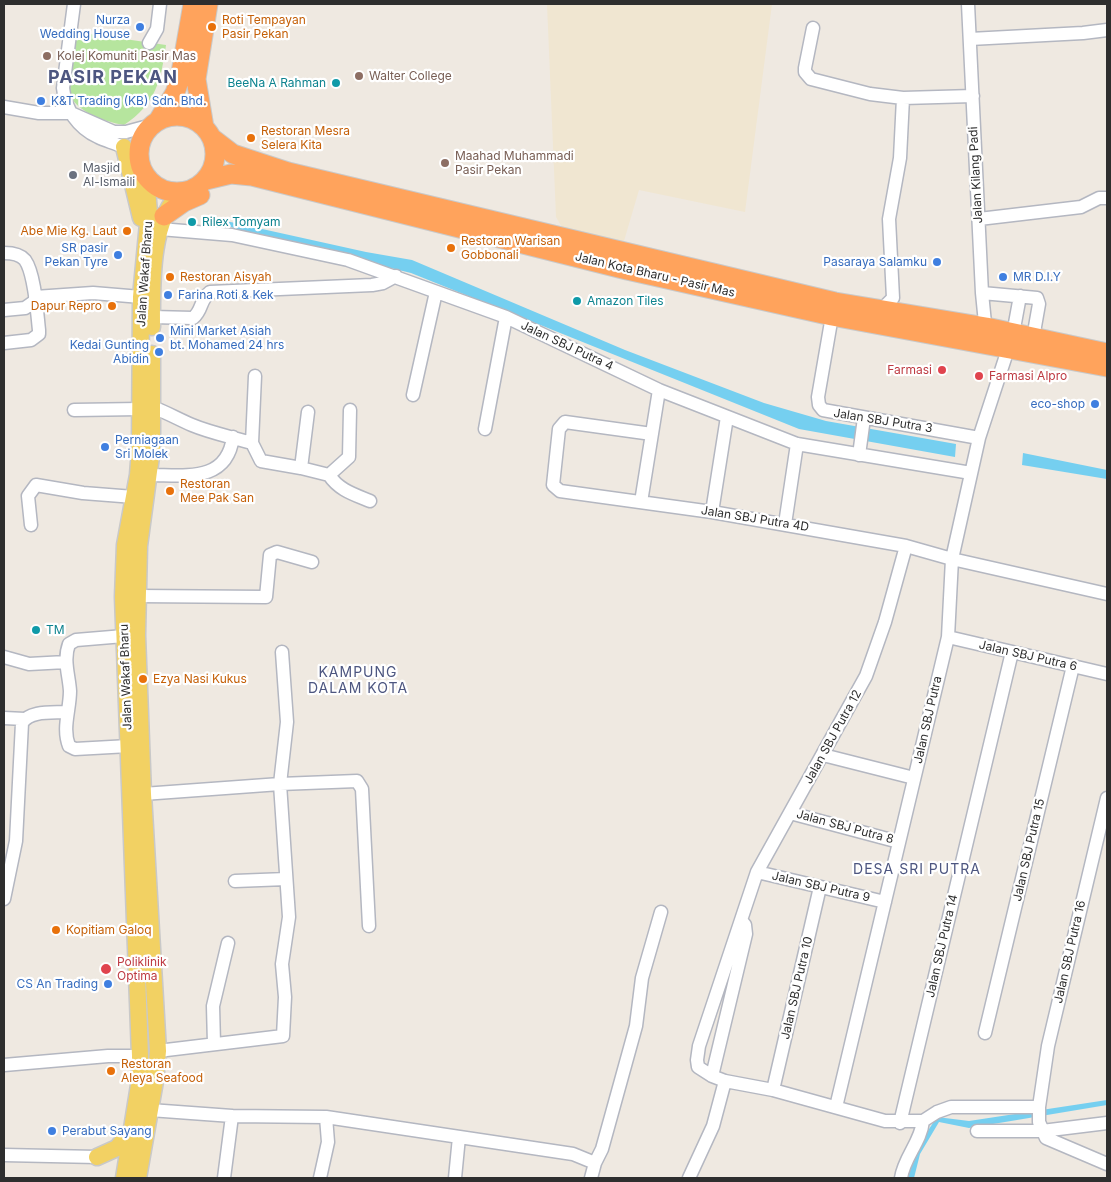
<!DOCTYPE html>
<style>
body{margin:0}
#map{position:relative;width:1111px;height:1182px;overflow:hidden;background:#efe9e1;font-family:Inter,sans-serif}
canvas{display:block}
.frame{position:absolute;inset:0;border:5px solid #2e2e2e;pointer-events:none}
</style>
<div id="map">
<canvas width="1111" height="1182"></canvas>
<div class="frame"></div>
</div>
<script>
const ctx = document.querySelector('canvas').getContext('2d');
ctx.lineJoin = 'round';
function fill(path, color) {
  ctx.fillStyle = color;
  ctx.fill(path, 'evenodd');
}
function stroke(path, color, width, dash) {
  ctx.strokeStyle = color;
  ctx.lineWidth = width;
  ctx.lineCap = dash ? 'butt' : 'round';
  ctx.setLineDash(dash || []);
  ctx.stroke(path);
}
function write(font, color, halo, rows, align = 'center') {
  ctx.font = font + ' Inter,sans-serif';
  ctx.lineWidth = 4.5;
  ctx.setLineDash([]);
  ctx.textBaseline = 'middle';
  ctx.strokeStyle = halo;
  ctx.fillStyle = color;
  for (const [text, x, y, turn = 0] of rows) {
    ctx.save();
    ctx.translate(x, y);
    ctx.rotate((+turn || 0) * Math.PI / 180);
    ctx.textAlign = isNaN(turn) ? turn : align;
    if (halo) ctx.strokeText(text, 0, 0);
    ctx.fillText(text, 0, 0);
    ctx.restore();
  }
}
fill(new Path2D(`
 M 547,4 L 772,4 L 745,212 L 639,190 L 624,241 L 563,229 L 556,217 Z`), '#f0e6d1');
fill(new Path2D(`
 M 76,32 L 166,45 C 161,80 156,104 124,125 C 105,122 68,110 68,86 C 67,68 73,49 76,32 Z`), '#b6e59e');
fill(new Path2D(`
 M 208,217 L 366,252 L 412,260 L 625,350 L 764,403 L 826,421 L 956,444 L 955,457 L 799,429 L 411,273 L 243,232 Z
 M 1023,453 L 1107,470 L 1107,479 L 1022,465 Z
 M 1107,1100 L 1107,1105 L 969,1128 L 939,1122 L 920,1154 L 914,1178 L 908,1178 L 915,1150 L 937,1117 L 969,1121 Z`), '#75cff0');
const minor = new Path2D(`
 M 74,4 L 63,88 C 65,109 78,128 98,137 C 106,141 115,143 123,147 C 130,151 135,158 140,164
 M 968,4 L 982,293 L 986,333
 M 813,28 L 805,68 L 805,72 L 811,79 L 870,94 L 903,98 L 973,96
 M 970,39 L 1083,33 L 1107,30
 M 149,43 L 157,29 L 160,4
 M 4,107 L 39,113 L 71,113 L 114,132 L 126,132 L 152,125
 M 979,219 L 1081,207 L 1099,198 L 1107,198
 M 160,229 L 232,235 L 348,260 L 506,317 L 659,390 L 797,444 L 971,473
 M 4,253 C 11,253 20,254 25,260 C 35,274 37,313 39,330 L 39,334 L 31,340 L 4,343
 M 982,293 L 1037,298 L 1039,304 L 1033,338
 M 35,297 L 93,293 L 141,297
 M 882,309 L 893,298 L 889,219 L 900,158 L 903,98
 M 4,310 L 25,308 L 35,301
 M 832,316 L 818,397 L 819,405 L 823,410 L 979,438
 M 152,317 L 193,318 C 203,310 199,301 210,292 L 372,285 L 383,283 L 396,276
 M 413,395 L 436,292
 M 152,407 C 166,412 178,419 192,425 C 211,433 232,437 252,443 L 255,376
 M 74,410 L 140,409
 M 485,429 L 506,317
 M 652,434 L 565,422 L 559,429 L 553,485 L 560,491 L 712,512 L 906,546 L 952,559 L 1107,594
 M 252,443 L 261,461 L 301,468 L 308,412
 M 859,455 L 864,418
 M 301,468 L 329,475 C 339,490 353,494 370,501
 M 150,475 C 185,475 227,483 233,437
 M 329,475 L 349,457 L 350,410
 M 641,502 L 659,390
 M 712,512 L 727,417
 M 785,524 L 797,444
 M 31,525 L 28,496 L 36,485 L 83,493 L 134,497
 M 906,546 L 885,622 L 866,676 L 757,872 L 699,1046 L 697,1060 L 698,1067 L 712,1076 L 725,1081 L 773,1090 L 885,1121 L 923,1121 L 937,1112 L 951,1107 L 1039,1107
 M 137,596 L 266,597 L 270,555 L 277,552 L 312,562
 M 124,636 L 76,640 L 69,644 C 63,660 69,675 70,691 C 70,710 62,728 69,746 L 75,749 L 129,746
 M 948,637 L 1107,674
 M 4,657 L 29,664 L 66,662
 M 4,718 L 25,719
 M 823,755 L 914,778
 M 143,794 L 280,784 L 357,781 L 362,789 L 369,926
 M 1107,798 L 1048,1046 L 1039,1107 L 1039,1122 L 1046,1138 L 1107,1164
 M 790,813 L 899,842
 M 757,872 L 885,902
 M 235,881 L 286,879
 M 4,899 L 16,841 L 22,723 C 30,710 53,713 66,712
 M 985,1033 L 1073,666
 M 214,1044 L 213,1006 L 228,943
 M 158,1051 L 283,1036 L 285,997 L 282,964 L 289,917 L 280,784 L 287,722 L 282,652
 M 4,1065 L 108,1056 L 140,1056
 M 712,1076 L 746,934 L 745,925 L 741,920
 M 773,1090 L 820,887
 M 836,1107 L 948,637 L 952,559 L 979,438 L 1013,334 L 1020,296
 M 150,1110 L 232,1116 L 326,1117 L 573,1154 L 595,1163 L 591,1178
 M 900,1123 L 1012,652
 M 977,1131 L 1042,1131 L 1107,1123
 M 4,1155 L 97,1157
 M 595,1163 L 602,1149 L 636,1026 L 642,978 L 661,912
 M 224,1178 L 232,1116
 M 320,1178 L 328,1142 L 326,1117
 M 455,1178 L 459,1137
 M 689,1178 L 713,1126 L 725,1081
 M 901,1178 C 904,1157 921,1142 923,1121`);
const major = new Path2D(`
 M 124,147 L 141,218
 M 152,327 C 152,288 149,219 182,192
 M 97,1157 L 117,1148 L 130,1132
 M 124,1178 L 140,1079 L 140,1056 L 123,597 L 125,545 L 138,475 L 140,449 L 141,297 L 149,213 L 146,176
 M 138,1178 L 155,1081 L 158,1051 L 143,794 L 137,635 L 139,546 L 152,449 L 152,354`);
const highway = new Path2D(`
 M139 154a38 38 0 1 1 76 0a38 38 0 1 1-76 0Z
 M 158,121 L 175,93 L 180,78 L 193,4
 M 204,127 L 196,79 L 208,4
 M 212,138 L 233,154 L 288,172 L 835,302 L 986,327 L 1107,353
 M 206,180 L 231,174 L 252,176 L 627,270 L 832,316 L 1107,367
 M 164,216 L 184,202 L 200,195`);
stroke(minor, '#b4b7c1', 15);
stroke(major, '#c9c9c9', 19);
stroke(highway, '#c9c9c9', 21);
stroke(minor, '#fff', 12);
stroke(major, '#f2d163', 16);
stroke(highway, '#ffa35c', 19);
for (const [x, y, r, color] of [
 [140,27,5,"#3f7fe0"],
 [212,27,5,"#e8710a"],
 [47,56,5,"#8d6e63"],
 [359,76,5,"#8d6e63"],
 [336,83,5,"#0f9aa8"],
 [41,101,5,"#3f7fe0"],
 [251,138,5,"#e8710a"],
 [445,163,5,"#8d6e63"],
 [73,175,5,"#6b7280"],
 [192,222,5,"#0f9aa8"],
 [127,231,5,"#e8710a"],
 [451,248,5,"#e8710a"],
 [118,255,5,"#3f7fe0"],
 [937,262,5,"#3f7fe0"],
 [170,277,5,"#e8710a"],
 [1003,277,5,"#3f7fe0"],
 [168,295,5,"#3f7fe0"],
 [577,301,5,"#0f9aa8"],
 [112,306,5,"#e8710a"],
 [160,338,5,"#3f7fe0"],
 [159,352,5,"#3f7fe0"],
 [942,370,5,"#e0444e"],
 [979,376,5,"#e0444e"],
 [1095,404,5,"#3f7fe0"],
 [105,447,5,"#3f7fe0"],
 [170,491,5,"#e8710a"],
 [36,630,5,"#0f9aa8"],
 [143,679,5,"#e8710a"],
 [56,930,5,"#e8710a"],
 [106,969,6,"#e0444e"],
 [108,984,5,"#3f7fe0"],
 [111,1071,5,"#e8710a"],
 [52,1131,5,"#3f7fe0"]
]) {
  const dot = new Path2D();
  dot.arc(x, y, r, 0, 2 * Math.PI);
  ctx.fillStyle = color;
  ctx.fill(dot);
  stroke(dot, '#fff', 2);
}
write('12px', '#366cbe', '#fff', [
 ["Nurza",130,20],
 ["Wedding House",130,34],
 ["K&T Trading (KB) Sdn. Bhd.",51,101,"left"],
 ["SR pasir",108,248],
 ["Pekan Tyre",108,262],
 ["Pasaraya Salamku",927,262],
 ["MR D.I.Y",1013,277,"left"],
 ["Farina Roti & Kek",178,295,"left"],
 ["Mini Market Asiah",170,331,"left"],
 ["bt. Mohamed 24 hrs",170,345,"left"],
 ["Kedai Gunting",149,345],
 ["Abidin",149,359],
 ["eco-shop",1085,404],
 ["Perniagaan",115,440,"left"],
 ["Sri Molek",115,454,"left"],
 ["CS An Trading",98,984],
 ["Perabut Sayang",62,1131,"left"]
], 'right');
write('12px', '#c56008', '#fff', [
 ["Roti Tempayan",222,20],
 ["Pasir Pekan",222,34],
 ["Restoran Mesra",261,131],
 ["Selera Kita",261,145],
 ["Abe Mie Kg. Laut",117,231,"right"],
 ["Restoran Warisan",461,241],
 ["Gobbonali",461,255],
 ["Restoran Aisyah",180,277],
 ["Dapur Repro",102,306,"right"],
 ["Restoran",180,484],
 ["Mee Pak San",180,498],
 ["Ezya Nasi Kukus",153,679],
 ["Kopitiam Galoq",66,930],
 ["Restoran",121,1064],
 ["Aleya Seafood",121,1078]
], 'left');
write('12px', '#785e54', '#fff', [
 ["Kolej Komuniti Pasir Mas",57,56],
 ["Walter College",369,76],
 ["Maahad Muhammadi",455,156],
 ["Pasir Pekan",455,170]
], 'left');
write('12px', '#0d838f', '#fff', [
 ["BeeNa A Rahman",326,83,"right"],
 ["Rilex Tomyam",202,222],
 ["Amazon Tiles",587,301],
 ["TM",46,630]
], 'left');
write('12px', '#5b616d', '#fff', [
 ["Masjid",83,168],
 ["Al-Ismaili",83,182]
], 'left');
write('12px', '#2e2e2e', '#fff', [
 ["Jalan Kilang Padi",976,175,-93],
 ["Jalan Wakaf Bharu",145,274,-86],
 ["Jalan Kota Bharu - Pasir Mas",655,275,13],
 ["Jalan SBJ Putra 4",567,346,25],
 ["Jalan SBJ Putra 3",883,421,9],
 ["Jalan SBJ Putra 4D",755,519,9],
 ["Jalan SBJ Putra 6",1028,656,13],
 ["Jalan Wakaf Bharu",126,677,-92],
 ["Jalan SBJ Putra",928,720,-77],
 ["Jalan SBJ Putra 12",833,737,-61],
 ["Jalan SBJ Putra 8",845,827,15],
 ["Jalan SBJ Putra 15",1029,850,-77],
 ["Jalan SBJ Putra 9",821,887,13],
 ["Jalan SBJ Putra 14",942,946,-77],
 ["Jalan SBJ Putra 16",1070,952,-77],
 ["Jalan SBJ Putra 10",797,988,-77]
]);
write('12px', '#be3a42', '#fff', [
 ["Farmasi",932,370,"right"],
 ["Farmasi Alpro",989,376],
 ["Poliklinik",117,962],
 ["Optima",117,976]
], 'left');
ctx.letterSpacing = '1px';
write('14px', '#4d5680', '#fff', [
 ["KAMPUNG",358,673],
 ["DALAM KOTA",358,689],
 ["DESA SRI PUTRA",917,870]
]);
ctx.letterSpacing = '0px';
ctx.letterSpacing = '1px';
write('bold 18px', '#4d5680', '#fff', [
 ["PASIR PEKAN",113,78]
]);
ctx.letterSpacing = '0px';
</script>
